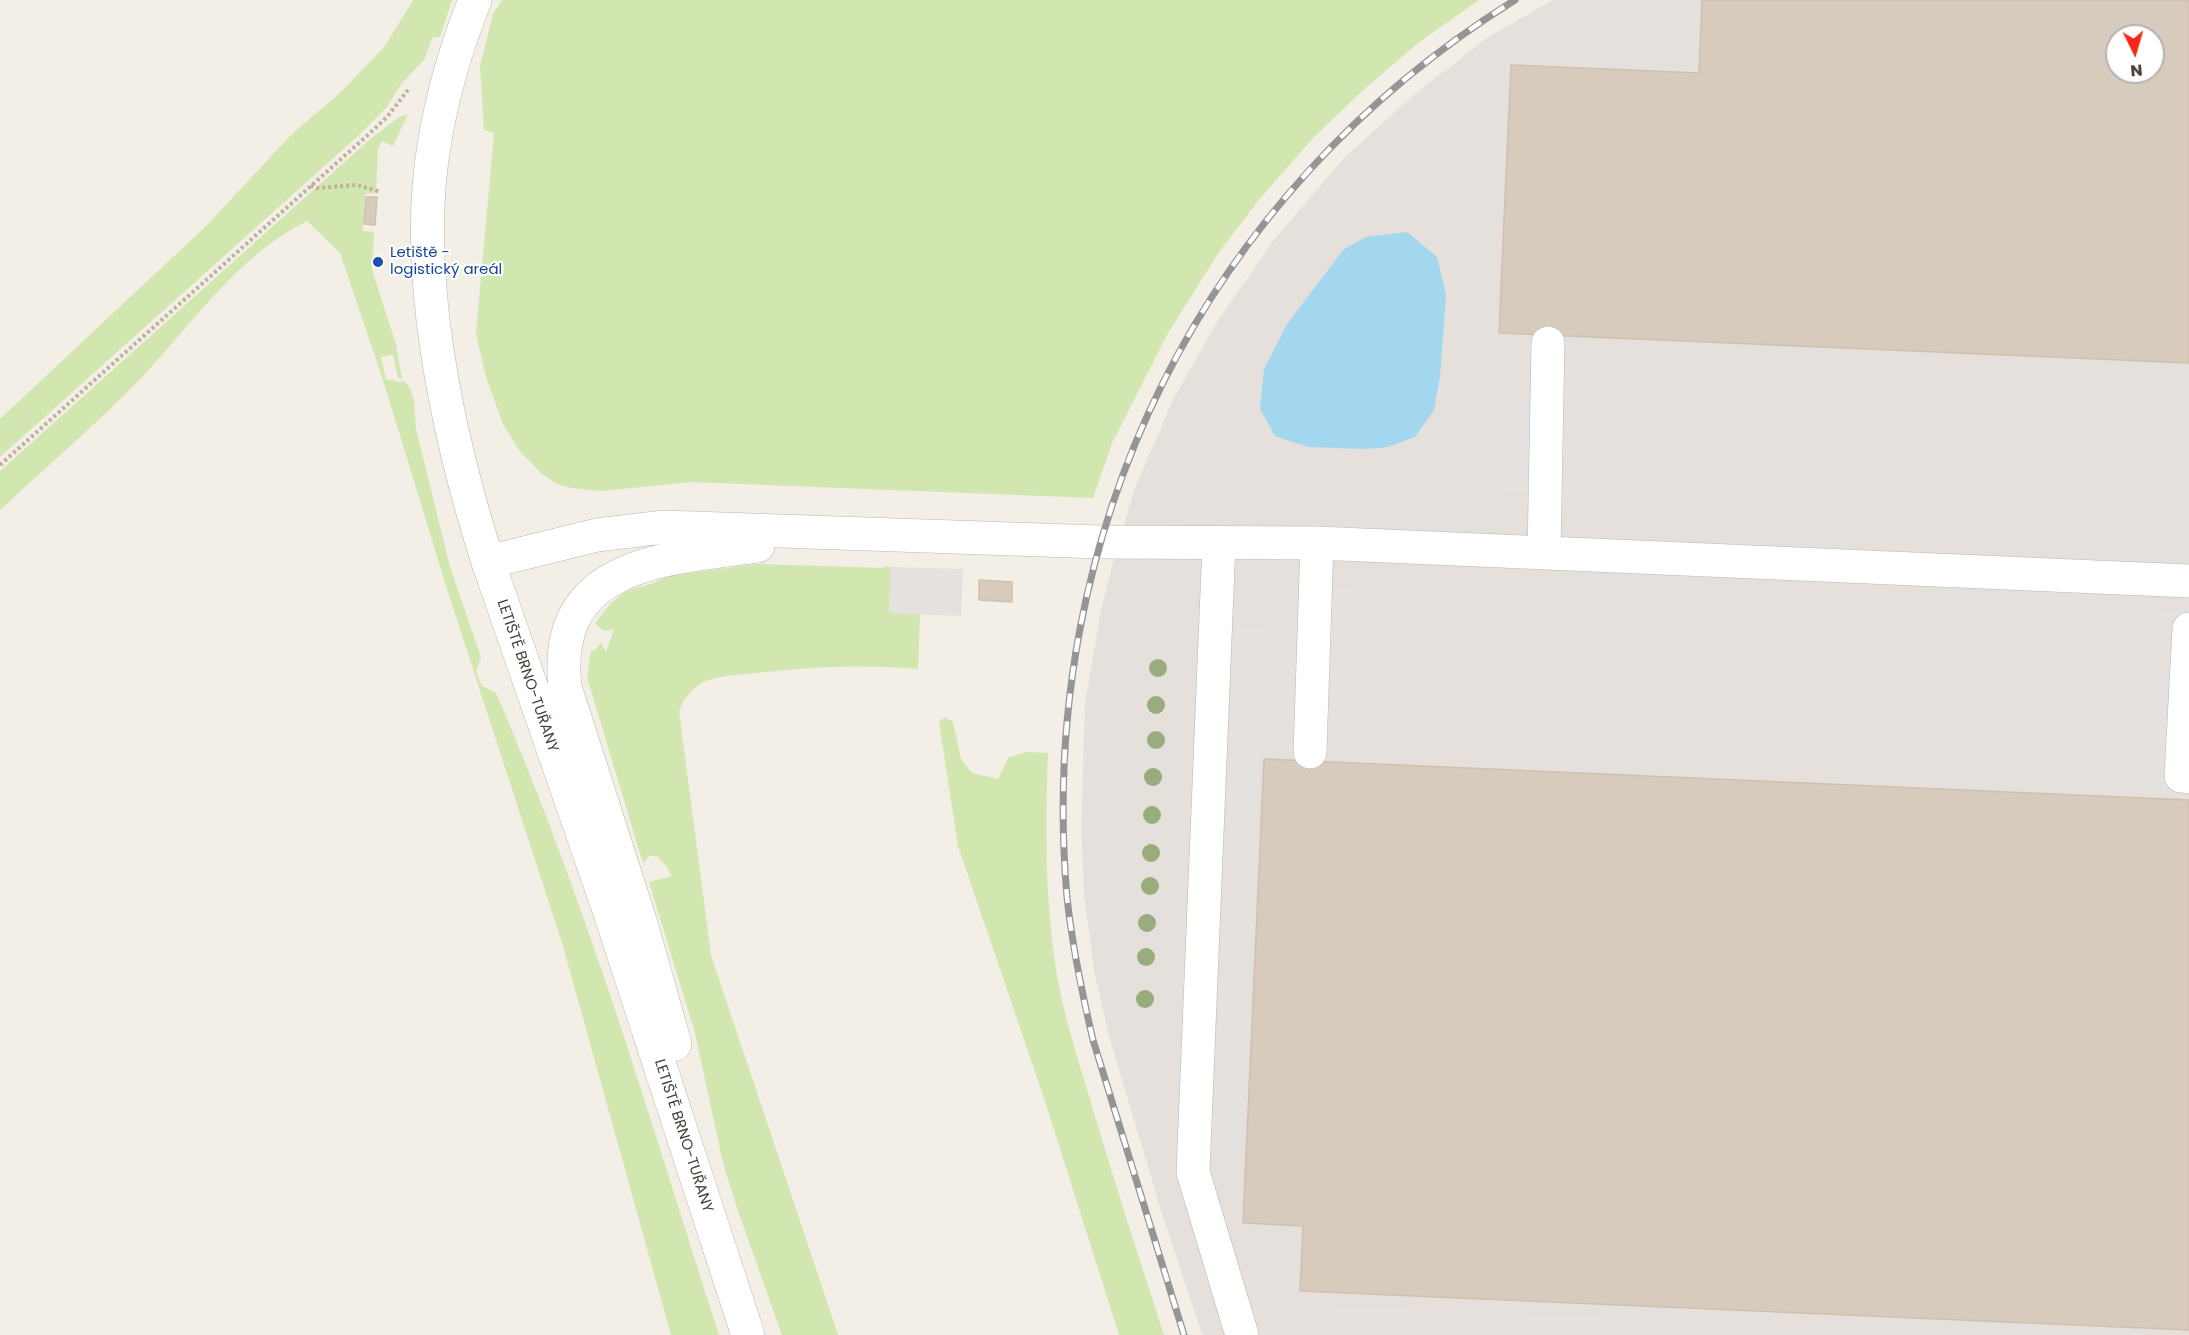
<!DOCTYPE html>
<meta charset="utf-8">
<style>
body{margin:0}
#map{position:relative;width:2189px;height:1335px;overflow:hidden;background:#f3eee6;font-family:Poppins,sans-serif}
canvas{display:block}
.north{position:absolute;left:2105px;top:24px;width:60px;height:60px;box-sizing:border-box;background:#fff;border:2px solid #b5b2ae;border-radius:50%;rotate:175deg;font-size:16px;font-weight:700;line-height:24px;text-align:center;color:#453e35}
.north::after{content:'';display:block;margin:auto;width:21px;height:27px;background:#f72718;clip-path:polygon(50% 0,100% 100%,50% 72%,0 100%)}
</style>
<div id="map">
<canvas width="2189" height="1335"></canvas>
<div class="north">N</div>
</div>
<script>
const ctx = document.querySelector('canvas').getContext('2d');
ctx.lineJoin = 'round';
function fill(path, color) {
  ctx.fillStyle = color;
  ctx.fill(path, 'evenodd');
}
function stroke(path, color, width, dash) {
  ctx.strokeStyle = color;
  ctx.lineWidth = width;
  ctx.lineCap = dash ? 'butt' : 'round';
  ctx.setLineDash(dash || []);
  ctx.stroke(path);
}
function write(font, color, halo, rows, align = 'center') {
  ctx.font = font + ' Poppins,sans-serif';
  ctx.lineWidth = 4.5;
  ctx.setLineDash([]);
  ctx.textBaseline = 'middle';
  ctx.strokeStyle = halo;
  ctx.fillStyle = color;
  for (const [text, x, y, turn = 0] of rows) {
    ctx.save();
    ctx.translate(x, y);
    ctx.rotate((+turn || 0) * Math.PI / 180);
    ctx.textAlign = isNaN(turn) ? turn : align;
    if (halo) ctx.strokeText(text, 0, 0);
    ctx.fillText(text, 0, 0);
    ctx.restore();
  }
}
fill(new Path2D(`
 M 1553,0 L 2189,0 L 2189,1335 L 1202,1335 L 1160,1207 L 1109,1036 L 1094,971 L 1084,894 L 1081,829 L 1085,704 L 1101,610 L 1115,555 L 1135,487 L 1174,398 L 1217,322 L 1273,241 L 1344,158 L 1416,93 L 1488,37 ZM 2117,36 L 2153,36 L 2153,72 L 2117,72 Z`), '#e5e0db');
fill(new Path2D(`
 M 413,0 L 452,0 L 440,37 L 433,37 L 424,60 L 401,84 L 387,107 L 358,136 L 0,457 L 0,419 L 206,226 L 292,134 L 342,91 L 385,46 Z
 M 502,0 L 1479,0 L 1418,43 L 1362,91 L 1313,138 L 1258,201 L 1219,252 L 1168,333 L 1112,443 L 1093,498 L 692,482 L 602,491 L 571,488 L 557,484 L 541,473 L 519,450 L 503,424 L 486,377 L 476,334 L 494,133 L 484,130 L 480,66 L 493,14 Z
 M 408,114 L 393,146 L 382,141 L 378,149 L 376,193 L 365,194 L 363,231 L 374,232 L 372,270 L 396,344 L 402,379 L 398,378 L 393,354 L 381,357 L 386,379 L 400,382 L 404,381 L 410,388 L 414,400 L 416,429 L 450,567 L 481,657 L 476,672 L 482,686 L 496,693 C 586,901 650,1119 719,1335 L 671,1335 L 563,946 L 447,589 L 383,380 L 340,253 L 307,221 C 240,254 193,322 143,376 C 99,422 47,466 0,510 L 0,471 L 369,140 L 399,117 Z
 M 756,564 L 883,568 L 885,566 L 891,567 L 889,613 L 920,614 L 918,669 C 860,664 813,667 756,673 C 742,674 714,676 702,683 C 690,690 684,699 679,711 L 711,955 L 838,1335 L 782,1335 L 737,1208 L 723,1163 L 695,1033 L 649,882 L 672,876 L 667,867 L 657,856 L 649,856 L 644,863 L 641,857 L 587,677 L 591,651 L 595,650 L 601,643 L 606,652 L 614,629 L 604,631 L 595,623 L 611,603 L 626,591 L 654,583 L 668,576 Z
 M 945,717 L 953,722 L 961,759 L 972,773 L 998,779 L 1009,757 L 1027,752 L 1048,753 C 1045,828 1045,902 1057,976 C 1065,1022 1081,1068 1094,1113 C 1116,1187 1140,1261 1164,1335 L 1119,1335 L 1044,1098 L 958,846 L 939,722 Z`), '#d2e7af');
fill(new Path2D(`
 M 1506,342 L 1594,344 L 1589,495 L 1501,492 Z
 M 891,567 L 963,569 L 961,616 L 889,613 Z
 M 1274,583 L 1357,587 L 1350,754 L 1266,750 Z
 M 2144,609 L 2189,612 L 2189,795 L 2133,792 Z
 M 1236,626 L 1266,627 L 1241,1153 L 1211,1152 Z
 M 1307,1305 L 1723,1322 L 1723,1335 L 1305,1335 Z`), '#e4e1de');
fill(new Path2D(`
 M 1407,232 L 1437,257 L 1446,295 L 1440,377 L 1434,410 L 1415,437 L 1388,447 L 1366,449 L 1308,447 L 1275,436 L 1260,409 L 1264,369 L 1287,324 L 1344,249 L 1366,237 Z`), '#a2d7ef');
const building = new Path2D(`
 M 1702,0 L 2189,0 L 2189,363 L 1499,333 L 1511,65 L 1699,73 ZM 2117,36 L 2153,36 L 2153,72 L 2117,72 Z
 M 366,197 L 377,197 L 375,225 L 364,224 Z
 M 979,580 L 1012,582 L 1012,602 L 979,600 Z
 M 1264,759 L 2189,800 L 2189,1330 L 1300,1291 L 1303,1226 L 1243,1223 Z`);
fill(building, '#d7cbbe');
stroke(building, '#cfc0af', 1.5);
const minor = new Path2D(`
 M 475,0 C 457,45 443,92 435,140 C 411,270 448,437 488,562 L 609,910 L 748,1335
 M 1219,543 L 1193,1172 L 1242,1335
 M 1544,553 L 1548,343
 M 488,562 L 597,535 L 664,527 L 1100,542 L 1317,543 L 2189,581
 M 2189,629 L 2181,776 L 2189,777
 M 1310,752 L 1317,543
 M 675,1044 L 642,927 L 565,687 C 551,561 666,559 758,546`);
stroke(minor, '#beb5a9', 34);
stroke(new Path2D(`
 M 311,185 L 317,188 L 357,185 L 381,192
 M 0,465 L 370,133 L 387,117 L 408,90`), '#c0af9a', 4, [3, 3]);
stroke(minor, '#fff', 33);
const rail = new Path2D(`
 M 1184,1335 L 1093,1040 C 1082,993 1072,945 1067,897 C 1035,532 1204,193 1515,0`);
stroke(rail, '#959595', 7);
stroke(rail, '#fff', 4.5, [14]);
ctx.fillStyle = '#98ac7e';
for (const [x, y] of [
 [1158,668],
 [1156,705],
 [1156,740],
 [1153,777],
 [1152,815],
 [1151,853],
 [1150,886],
 [1147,923],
 [1146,957],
 [1145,999]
]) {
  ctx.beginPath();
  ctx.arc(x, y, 9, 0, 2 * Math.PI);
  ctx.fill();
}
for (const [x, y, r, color] of [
 [378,262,6,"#1a4fb4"]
]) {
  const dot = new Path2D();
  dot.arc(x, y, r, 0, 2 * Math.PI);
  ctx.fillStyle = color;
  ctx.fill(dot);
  stroke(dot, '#fff', 2);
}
write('15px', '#164399', '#fff', [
 ["Letiště -",390,253],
 ["logistický areál",390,270]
], 'left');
write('15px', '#453e35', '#fff', [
 ["LETIŠTĚ BRNO-TUŘANY",527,676,71],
 ["LETIŠTĚ BRNO-TUŘANY",683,1136,72]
]);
</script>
